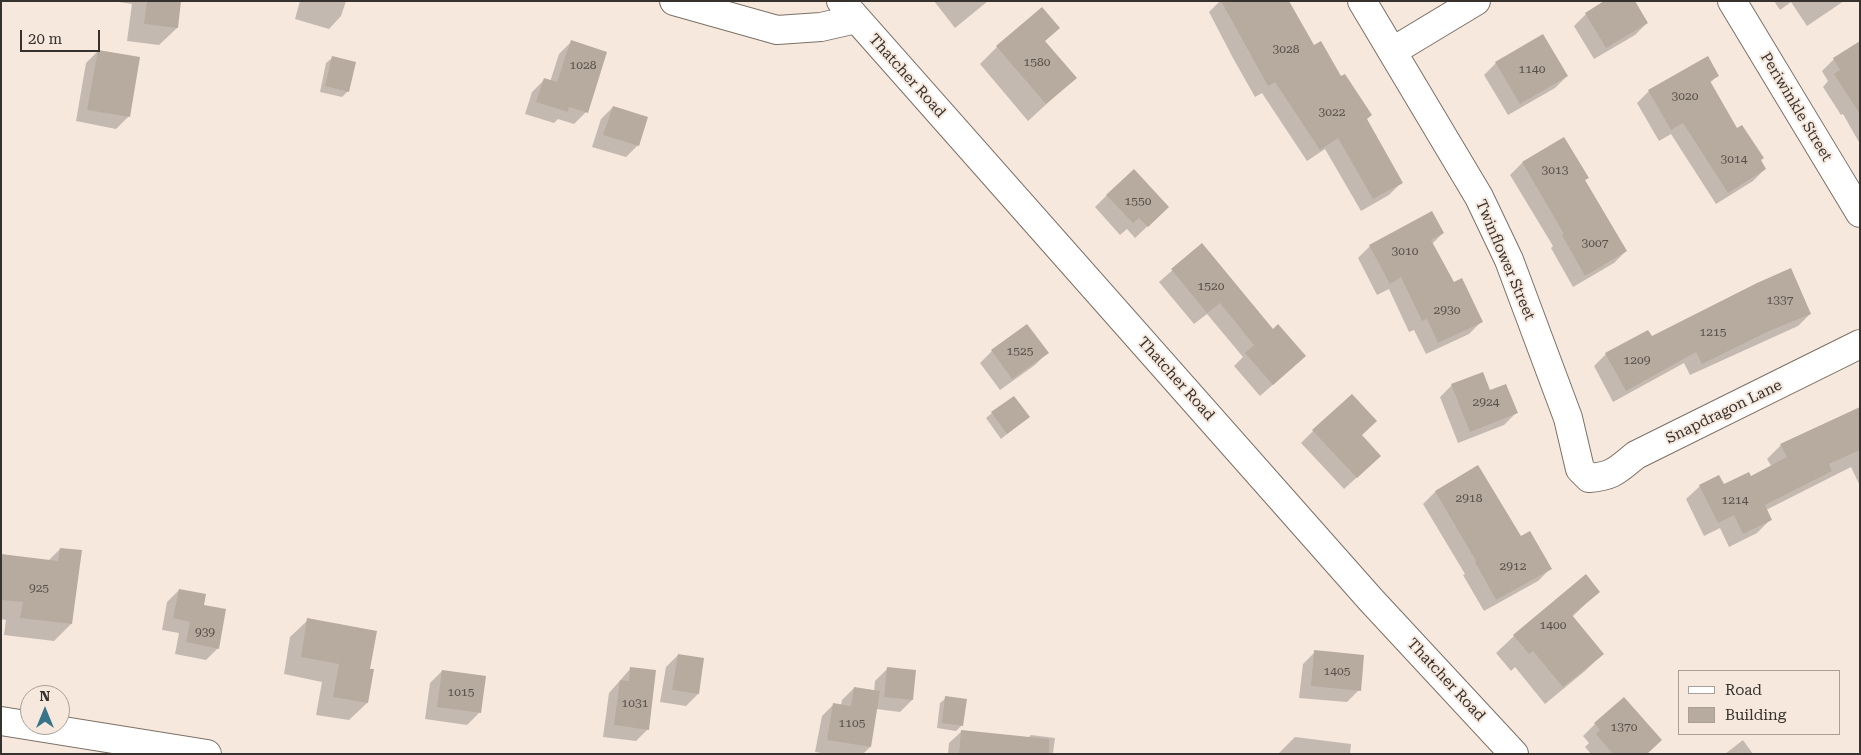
<!DOCTYPE html>
<style>
body{margin:0}
#map{position:relative;width:1861px;height:755px;overflow:hidden;background:#f6e8dd;font-family:"Roboto Serif",serif}
canvas{display:block}
.frame{position:absolute;inset:0;border:2px solid #37322d;pointer-events:none}
.legend{position:absolute;left:1678px;top:670px;width:162px;height:65px;box-sizing:border-box;background:#f6e8dd;border:1px solid #aa9f97;margin:0;padding:6px 9px;list-style:none;font-size:15px;color:#37322d}
.legend li{display:flex;align-items:center;gap:10px;height:25px}
.legend b{width:25px;border:1px solid #aa9f97}
.north{position:absolute;left:20px;top:685px;width:50px;height:50px;box-sizing:border-box;background:#f6e8dd;border:1px solid #aa9f97;border-radius:50%;rotate:0deg;font-size:14px;font-weight:700;line-height:20px;text-align:center;color:#37322d}
.north::after{content:'';display:block;margin:auto;width:18px;height:22px;background:#367489;clip-path:polygon(50% 0,100% 100%,50% 72%,0 100%)}
.scale{position:absolute;left:20px;top:30px;width:80px;height:22px;box-sizing:border-box;border:2px solid #37322d;border-top:0;padding-left:6px;font-size:15px;line-height:18px;white-space:nowrap;color:#37322d;-webkit-text-stroke:4px #f6e8dd;paint-order:stroke}
</style>
<div id="map">
<canvas width="1861" height="755"></canvas>
<div class="frame"></div>
<ul class="legend">
<li><b style="height:6px;background:#fff"></b>Road</li>
<li><b style="height:14px;background:#b7aa9f"></b>Building</li>
</ul>
<div class="north">N</div>
<div class="scale">20 m</div>
</div>
<script>
const ctx = document.querySelector('canvas').getContext('2d');
ctx.lineJoin = 'round';
function fill(path, color) {
  ctx.fillStyle = color;
  ctx.fill(path, 'evenodd');
}
function stroke(path, color, width, dash) {
  ctx.strokeStyle = color;
  ctx.lineWidth = width;
  ctx.lineCap = dash ? 'butt' : 'round';
  ctx.setLineDash(dash || []);
  ctx.stroke(path);
}
function write(font, color, halo, rows, align = 'center') {
  ctx.font = font + ' "Roboto Serif",serif';
  ctx.lineWidth = 4;
  ctx.setLineDash([]);
  ctx.textBaseline = 'middle';
  ctx.strokeStyle = halo;
  ctx.fillStyle = color;
  for (const [text, x, y, turn = 0] of rows) {
    ctx.save();
    ctx.translate(x, y);
    ctx.rotate((+turn || 0) * Math.PI / 180);
    ctx.textAlign = isNaN(turn) ? turn : align;
    if (halo) ctx.strokeText(text, 0, 0);
    ctx.fillText(text, 0, 0);
    ctx.restore();
  }
}
fill(new Path2D(`
 M 112,1 L 180,1 L 177,28 L 159,45 L 127,41 L 132,4 Z
 M 300,1 L 346,1 L 341,16 L 329,29 L 295,19 Z
 M 934,1 L 988,1 L 955,28 Z
 M 1220,1 L 1288,1 L 1314,46 L 1366,120 L 1401,183 L 1389,195 L 1361,211 L 1325,149 L 1307,161 L 1262,93 L 1255,97 L 1233,58 L 1209,12 Z
 M 1607,1 L 1647,23 L 1635,35 L 1594,59 L 1574,26 L 1586,14 Z
 M 1774,1 L 1844,1 L 1807,26 L 1791,2 L 1780,10 Z
 M 1058,28 L 1044,42 L 1075,78 L 1028,121 L 980,64 L 997,47 Z
 M 571,42 L 586,112 L 574,124 L 558,119 L 554,123 L 525,114 L 532,92 L 544,80 L 550,82 L 559,54 Z
 M 1860,43 L 1860,144 L 1843,114 L 1841,115 L 1823,87 L 1828,81 L 1822,71 L 1834,59 Z
 M 98,51 L 128,117 L 116,129 L 76,121 L 86,63 Z
 M 332,58 L 348,91 L 342,97 L 320,92 L 326,63 Z
 M 1496,63 L 1567,76 L 1555,88 L 1508,115 L 1484,75 Z
 M 1717,76 L 1710,83 L 1736,130 L 1765,169 L 1753,181 L 1716,204 L 1671,134 L 1659,141 L 1637,103 L 1649,91 Z
 M 613,107 L 638,145 L 626,157 L 592,147 L 601,119 Z
 M 1564,138 L 1588,177 L 1584,181 L 1626,251 L 1614,263 L 1573,287 L 1551,248 L 1553,246 L 1510,175 L 1522,163 Z
 M 1107,195 L 1156,218 L 1135,238 L 1127,229 L 1120,235 L 1095,207 Z
 M 1443,233 L 1432,244 L 1453,284 L 1481,322 L 1469,334 L 1426,354 L 1414,330 L 1409,332 L 1389,289 L 1377,295 L 1358,258 L 1370,246 Z
 M 1202,244 L 1293,367 L 1260,396 L 1234,366 L 1243,357 L 1207,314 L 1194,324 L 1159,282 Z
 M 1810,314 L 1798,326 L 1690,375 L 1684,363 L 1613,402 L 1594,366 L 1606,354 L 1651,338 Z
 M 992,351 L 1047,353 L 1035,365 L 1000,390 L 980,363 Z
 M 1452,385 L 1489,392 L 1516,413 L 1504,425 L 1458,443 L 1440,397 Z
 M 1860,408 L 1860,486 L 1851,467 L 1766,510 L 1771,519 L 1757,533 L 1729,547 L 1720,528 L 1704,536 L 1686,499 L 1700,486 L 1723,486 L 1750,478 L 1772,467 L 1767,459 L 1781,445 Z
 M 992,413 L 1028,417 L 1001,439 L 986,418 Z
 M 1313,431 L 1367,468 L 1344,489 L 1301,443 Z
 M 1478,467 L 1520,538 L 1550,569 L 1538,581 L 1484,611 L 1463,575 L 1465,574 L 1423,504 L 1435,492 Z
 M 60,549 L 71,624 L 54,641 L 4,635 L 6,620 L 1,619 L 1,555 L 48,561 Z
 M 1586,576 L 1598,592 L 1572,617 L 1603,654 L 1585,671 L 1545,704 L 1515,667 L 1511,671 L 1496,653 L 1514,636 Z
 M 179,590 L 202,606 L 218,648 L 206,660 L 175,654 L 179,633 L 162,630 L 167,602 Z
 M 308,620 L 368,670 L 373,670 L 367,703 L 349,720 L 316,715 L 322,682 L 284,674 L 290,637 Z
 M 1315,652 L 1359,690 L 1347,702 L 1299,698 L 1303,664 Z
 M 678,655 L 703,659 L 698,694 L 686,706 L 660,702 L 666,667 Z
 M 631,668 L 648,729 L 636,741 L 603,737 L 609,693 Z
 M 887,669 L 912,700 L 900,712 L 876,709 L 870,747 L 863,754 L 828,754 L 815,752 L 822,716 L 834,704 L 841,705 L 842,700 L 854,688 L 874,692 L 875,681 Z
 M 442,671 L 479,713 L 467,725 L 425,719 L 430,683 Z
 M 946,698 L 962,725 L 956,731 L 937,728 L 940,703 Z
 M 1595,724 L 1647,754 L 1591,754 L 1585,747 L 1589,743 L 1583,736 Z
 M 962,731 L 1028,738 L 1031,735 L 1055,738 L 1053,753 L 1055,754 L 948,754 L 949,743 Z
 M 1295,737 L 1351,744 L 1350,754 L 1278,754 Z
 M 1743,740 L 1753,754 L 1725,754 Z`), '#0003');
fill(new Path2D(`
 M 147,1 L 181,1 L 178,28 L 144,24 Z
 M 1221,1 L 1289,1 L 1314,45 L 1321,41 L 1341,76 L 1345,74 L 1372,115 L 1367,119 L 1403,183 L 1373,199 L 1338,138 L 1320,150 L 1275,82 L 1268,86 Z
 M 1604,1 L 1635,1 L 1648,23 L 1606,48 L 1585,13 Z
 M 1042,7 L 1060,28 L 1045,41 L 1077,78 L 1046,104 L 996,46 Z
 M 1543,34 L 1568,76 L 1520,104 L 1495,62 Z
 M 571,40 L 607,52 L 588,113 L 569,107 L 568,112 L 536,102 L 544,78 L 557,82 Z
 M 1860,41 L 1860,114 L 1834,74 L 1840,70 L 1833,58 Z
 M 98,50 L 140,57 L 130,117 L 87,110 Z
 M 332,56 L 356,62 L 349,92 L 325,86 Z
 M 1708,56 L 1719,76 L 1710,81 L 1737,128 L 1742,125 L 1764,158 L 1761,160 L 1766,169 L 1728,193 L 1683,123 L 1671,130 L 1648,90 Z
 M 613,106 L 648,117 L 639,146 L 603,135 Z
 M 1564,137 L 1589,178 L 1585,180 L 1627,251 L 1585,276 L 1562,235 L 1564,234 L 1522,162 Z
 M 1134,169 L 1169,207 L 1148,227 L 1139,218 L 1133,223 L 1106,195 Z
 M 1432,211 L 1444,233 L 1431,240 L 1454,282 L 1462,278 L 1483,322 L 1438,343 L 1427,319 L 1422,321 L 1401,277 L 1390,284 L 1369,245 Z
 M 1202,243 L 1273,329 L 1278,324 L 1306,356 L 1273,385 L 1245,353 L 1254,345 L 1220,303 L 1207,313 L 1171,269 Z
 M 1791,268 L 1811,314 L 1769,331 L 1702,364 L 1696,352 L 1626,391 L 1605,353 L 1648,330 L 1652,336 L 1757,283 Z
 M 1027,324 L 1049,353 L 1012,379 L 991,350 Z
 M 1483,372 L 1490,390 L 1506,384 L 1518,413 L 1470,432 L 1451,384 Z
 M 1352,394 L 1377,421 L 1362,435 L 1381,456 L 1357,478 L 1312,430 Z
 M 1014,396 L 1030,417 L 1007,434 L 991,412 Z
 M 1860,407 L 1860,450 L 1829,464 L 1832,471 L 1765,505 L 1772,520 L 1743,534 L 1734,515 L 1718,523 L 1699,485 L 1719,475 L 1724,484 L 1749,472 L 1751,476 L 1787,457 L 1780,444 Z
 M 1478,465 L 1521,536 L 1530,531 L 1552,569 L 1496,600 L 1475,562 L 1476,561 L 1435,491 Z
 M 60,548 L 82,550 L 72,624 L 20,618 L 23,602 L 1,600 L 1,554 L 58,561 Z
 M 1586,574 L 1600,592 L 1572,615 L 1604,654 L 1563,687 L 1533,651 L 1529,654 L 1513,635 Z
 M 179,589 L 206,594 L 204,605 L 226,609 L 219,649 L 186,642 L 190,622 L 173,618 Z
 M 307,618 L 377,631 L 370,669 L 374,669 L 368,703 L 333,697 L 339,664 L 301,657 Z
 M 1314,650 L 1364,655 L 1361,691 L 1311,686 Z
 M 678,654 L 704,658 L 699,694 L 672,690 Z
 M 630,667 L 656,670 L 649,730 L 614,725 L 620,680 L 629,681 Z
 M 887,667 L 916,670 L 913,700 L 884,697 Z
 M 442,670 L 486,676 L 481,713 L 437,707 Z
 M 854,687 L 880,691 L 871,747 L 827,740 L 833,703 L 851,706 Z
 M 945,696 L 967,699 L 963,726 L 942,723 Z
 M 1624,697 L 1662,740 L 1647,754 L 1613,754 L 1596,734 L 1600,730 L 1594,723 Z
 M 961,730 L 1049,739 L 1049,754 L 959,754 Z`), '#b7aa9f');
const street = new Path2D(`
 M 674,1 L 777,30 L 821,27 L 856,19
 M 1362,1 L 1479,197 L 1509,260 L 1568,418 L 1580,469 L 1589,478 C 1614,476 1617,470 1636,455 L 1860,344
 M 1732,1 L 1860,213
 M 1393,51 L 1476,1`);
const secondary = new Path2D(`
 M 841,1 L 1371,600 L 1514,754
 M 1,721 L 207,754`);
stroke(street, '#7c7066', 30);
stroke(secondary, '#7c7066', 30);
stroke(street, '#fff', 28);
stroke(secondary, '#fff', 28);
write('12px', '#57504a', null, [
 ["3028",1286,49],
 ["1580",1037,62],
 ["1028",583,65],
 ["1140",1532,69],
 ["3020",1685,96],
 ["3022",1332,112],
 ["3014",1734,159],
 ["3013",1555,170],
 ["1550",1138,201],
 ["3007",1595,243],
 ["3010",1405,251],
 ["1520",1211,286],
 ["1337",1780,300],
 ["2930",1447,310],
 ["1215",1713,332],
 ["1525",1020,351],
 ["1209",1637,360],
 ["2924",1486,402],
 ["2918",1469,498],
 ["1214",1735,500],
 ["2912",1513,566],
 ["925",39,588],
 ["1400",1553,625],
 ["939",205,632],
 ["1405",1337,671],
 ["1015",461,692],
 ["1031",635,703],
 ["1105",852,723],
 ["1370",1624,727]
]);
write('15px', '#37322d', '#f6e8dd', [
 ["Thatcher Road",907,76,48],
 ["Periwinkle Street",1796,107,59],
 ["Twinflower Street",1505,260,67],
 ["Thatcher Road",1176,379,48],
 ["Snapdragon Lane",1724,412,-26],
 ["Thatcher Road",1446,680,47]
]);
</script>
